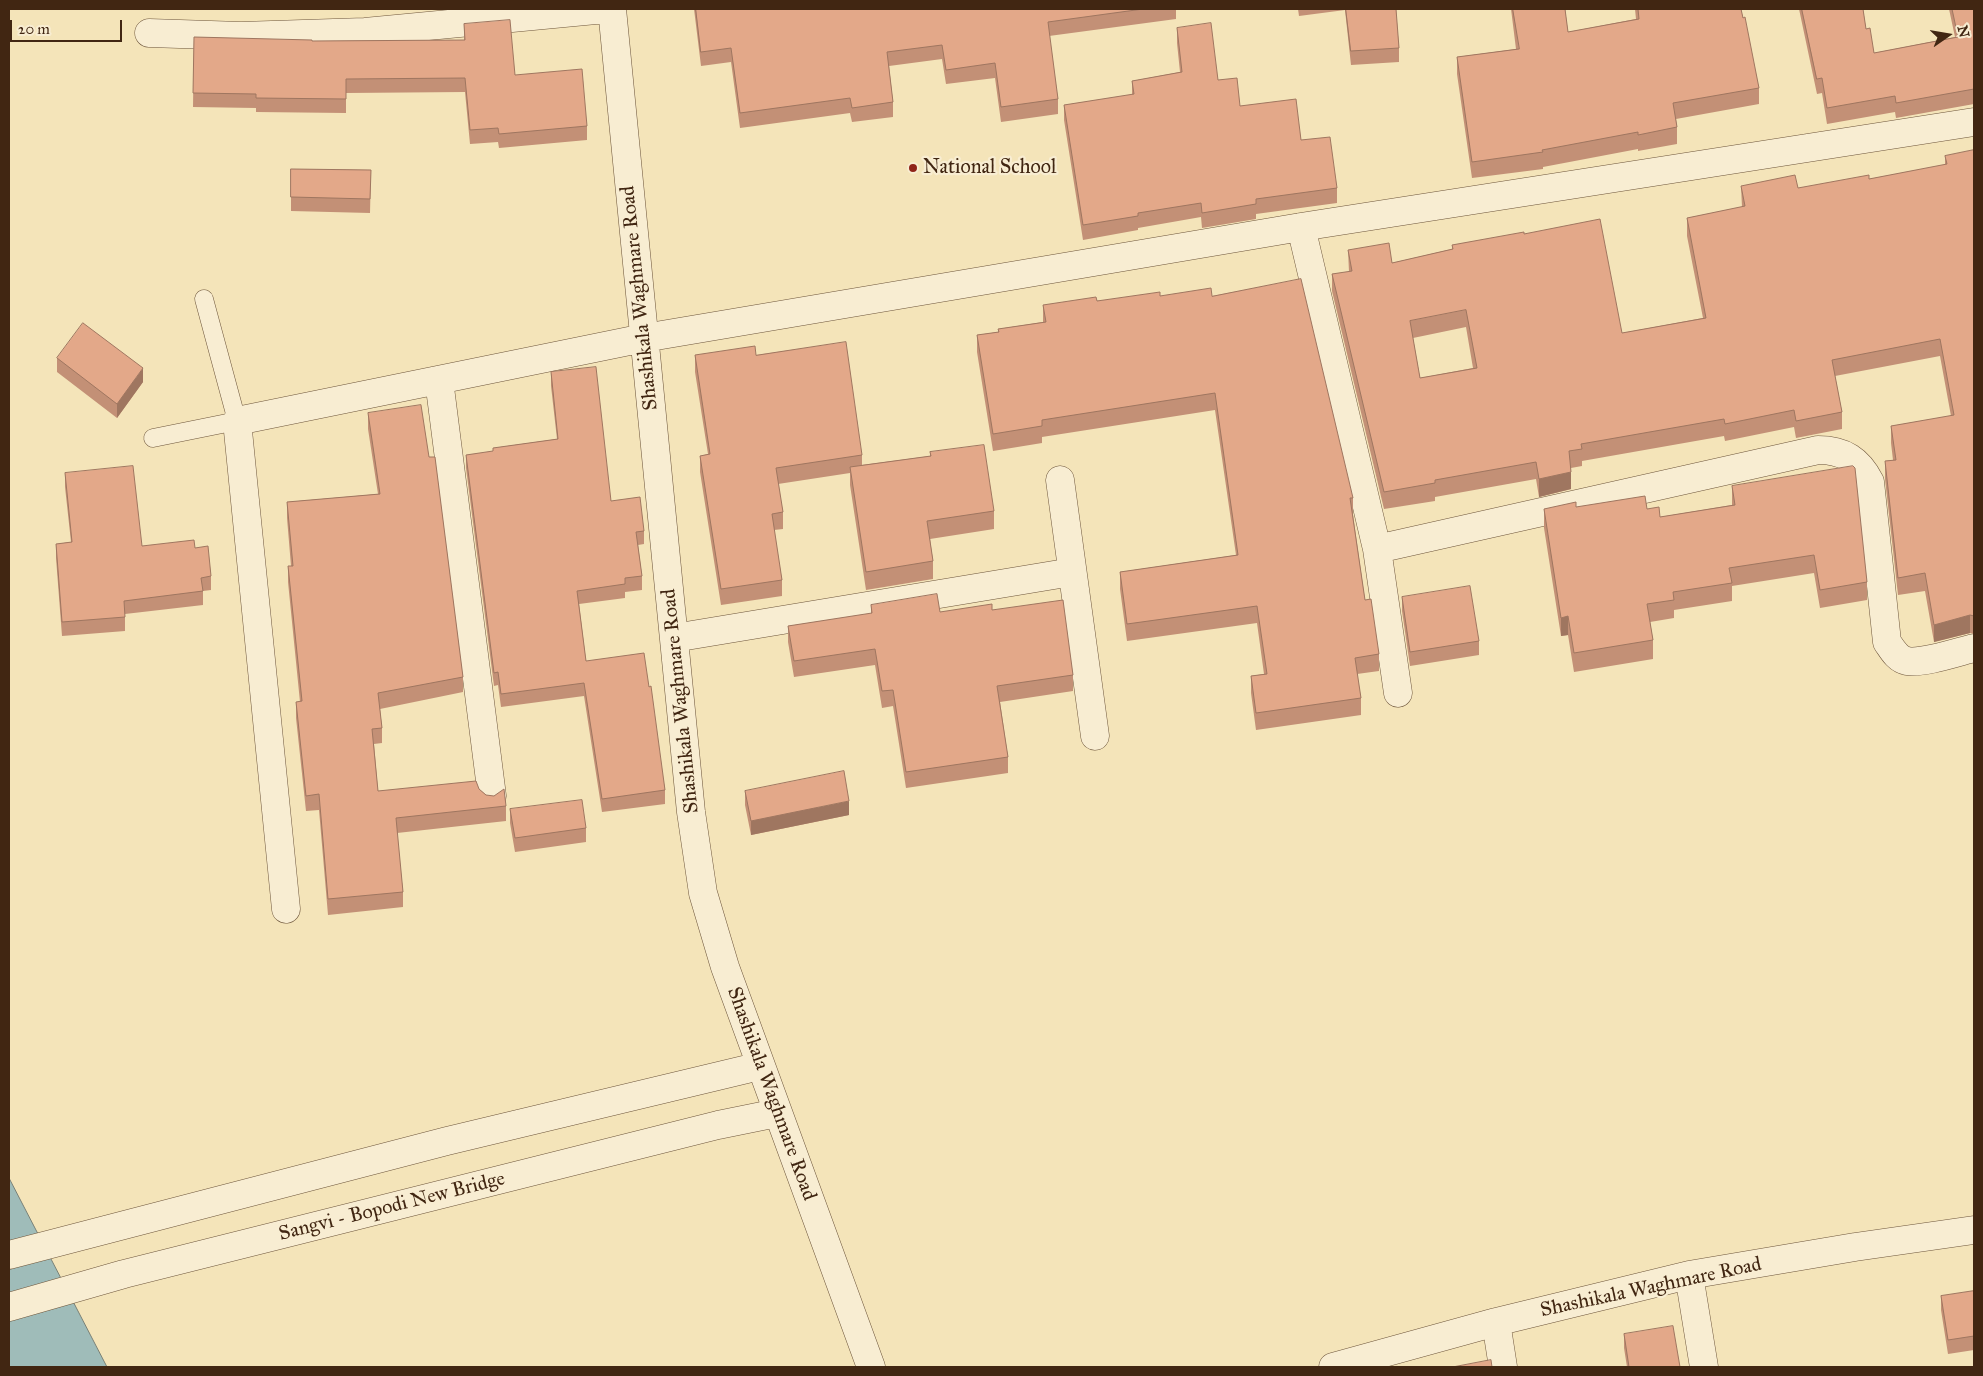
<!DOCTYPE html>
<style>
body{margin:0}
#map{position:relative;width:1983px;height:1376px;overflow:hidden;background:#f4e4b9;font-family:"IM FELL Great Primer",serif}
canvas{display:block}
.frame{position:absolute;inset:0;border:10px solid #412612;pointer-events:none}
.north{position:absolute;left:1923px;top:10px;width:50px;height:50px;-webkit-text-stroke:4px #f8edd2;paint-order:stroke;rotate:77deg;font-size:14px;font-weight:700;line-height:20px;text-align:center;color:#412612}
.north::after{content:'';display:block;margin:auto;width:18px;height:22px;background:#412612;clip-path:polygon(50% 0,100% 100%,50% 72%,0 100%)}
.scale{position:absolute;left:10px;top:20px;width:112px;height:22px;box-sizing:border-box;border:2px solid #412612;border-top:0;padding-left:6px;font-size:15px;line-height:18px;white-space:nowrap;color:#412612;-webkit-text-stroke:4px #f8edd2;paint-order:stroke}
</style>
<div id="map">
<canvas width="1983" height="1376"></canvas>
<div class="frame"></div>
<div class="north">N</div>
<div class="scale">20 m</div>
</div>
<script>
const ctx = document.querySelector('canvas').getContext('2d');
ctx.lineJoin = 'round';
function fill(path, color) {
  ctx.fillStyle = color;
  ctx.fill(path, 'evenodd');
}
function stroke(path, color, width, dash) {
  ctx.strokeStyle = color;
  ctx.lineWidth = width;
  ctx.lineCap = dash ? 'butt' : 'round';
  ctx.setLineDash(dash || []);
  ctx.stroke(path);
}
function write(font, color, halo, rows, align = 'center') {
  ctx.font = font + ' "IM FELL Great Primer",serif';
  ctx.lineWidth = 4.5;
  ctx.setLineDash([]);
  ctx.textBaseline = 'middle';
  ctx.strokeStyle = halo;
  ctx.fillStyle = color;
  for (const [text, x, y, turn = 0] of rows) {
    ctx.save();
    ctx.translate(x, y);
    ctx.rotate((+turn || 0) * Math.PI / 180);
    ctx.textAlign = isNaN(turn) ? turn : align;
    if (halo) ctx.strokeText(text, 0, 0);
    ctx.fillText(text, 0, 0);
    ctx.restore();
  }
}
const water = new Path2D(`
 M 9,1178 L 107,1367 L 9,1367 Z`);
fill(water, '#9fbcb9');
stroke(water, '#798076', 1);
const service = new Path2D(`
 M 153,438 L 237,421 L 204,299`);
const minor = new Path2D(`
 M 612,9 L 691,812 L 703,893 L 725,967 L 871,1367
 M 149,33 L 241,36 L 365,32 L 606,9
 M 1301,227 L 1377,549 L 1398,693
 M 439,380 L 492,796
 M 1060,480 L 1095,736
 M 1377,549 L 1818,450 C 1844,450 1859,460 1870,482 L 1887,642 C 1892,649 1897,659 1907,661 C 1922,664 1958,652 1974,648
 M 674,638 L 1072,572
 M 286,909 L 237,421 L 644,338 L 1301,227 L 1974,122
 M 9,1255 L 447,1141 L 760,1066
 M 1689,1275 L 1704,1367
 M 9,1307 L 124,1274 L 718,1125 L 777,1113
 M 1496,1322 L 1503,1367
 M 1333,1367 L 1496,1322 L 1689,1275 L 1855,1247 L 1974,1230`);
stroke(service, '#6e563c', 19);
stroke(minor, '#6e563c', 29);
stroke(service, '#f8edd2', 18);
stroke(minor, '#f8edd2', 28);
fill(new Path2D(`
 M 694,9 L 1176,9 L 1176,19 L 1049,36 L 1058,99 L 1058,114 L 1001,122 L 995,78 L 946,84 L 942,59 L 889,66 L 893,102 L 893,117 L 852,122 L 850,113 L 740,128 L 731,62 L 701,66 Z
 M 1298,9 L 1396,9 L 1399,48 L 1399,62 L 1351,65 L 1345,10 L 1299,16 Z
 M 1511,9 L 1565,9 L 1568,32 L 1636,19 L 1635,9 L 1741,9 L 1759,88 L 1759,104 L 1676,119 L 1677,127 L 1677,144 L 1638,151 L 1638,149 L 1543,167 L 1543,169 L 1472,178 L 1457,74 L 1457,57 L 1516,49 Z
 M 1799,9 L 1863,9 L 1866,29 L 1874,53 L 1955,37 L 1949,9 L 1974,9 L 1974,104 L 1896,118 L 1895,112 L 1827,124 L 1822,93 L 1817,94 Z
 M 464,24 L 515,75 L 587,126 L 587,140 L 499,148 L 498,142 L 470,144 L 465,92 L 346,93 L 346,113 L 256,112 L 256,108 L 193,107 L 194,37 L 312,41 L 464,40 Z
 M 1177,28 L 1218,80 L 1240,106 L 1301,140 L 1337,188 L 1337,203 L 1256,214 L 1256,219 L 1202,228 L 1201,217 L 1138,228 L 1138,230 L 1083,240 L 1064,120 L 1064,105 L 1132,95 L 1132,81 L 1180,72 L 1177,43 Z
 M 1974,150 L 1974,634 L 1970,633 L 1934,642 L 1925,591 L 1898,595 L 1885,479 L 1885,461 L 1893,460 L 1891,443 L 1891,426 L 1951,416 L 1940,356 L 1835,376 L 1842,412 L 1842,429 L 1796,438 L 1794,427 L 1725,441 L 1724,436 L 1582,461 L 1582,466 L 1571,468 L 1571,489 L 1539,497 L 1536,479 L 1435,497 L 1435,501 L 1384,509 L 1332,291 L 1332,274 L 1349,272 L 1348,250 L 1392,263 L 1452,249 L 1452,245 L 1524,234 L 1622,333 L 1703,318 L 1687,236 L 1687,218 L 1742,207 L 1741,186 L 1798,188 L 1869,179 L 1945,165 L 1945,156 ZM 1466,327 L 1473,368 L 1420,378 L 1413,338 Z
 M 291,169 L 371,170 L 370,213 L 291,211 Z
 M 1160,296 L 1212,296 L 1353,498 L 1353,515 L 1365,600 L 1379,654 L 1379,671 L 1357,674 L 1361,698 L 1361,715 L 1256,730 L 1251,693 L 1251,676 L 1264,674 L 1257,623 L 1127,641 L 1120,589 L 1120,572 L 1236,555 L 1215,410 L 1042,437 L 1042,443 L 993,451 L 977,352 L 977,335 L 998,332 L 998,329 L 1043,322 L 1043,305 Z
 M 695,355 L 756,355 L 862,455 L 862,465 L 930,456 L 930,452 L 994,511 L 994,529 L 930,539 L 933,561 L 933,579 L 866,590 L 850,485 L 850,473 L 778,484 L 783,512 L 783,529 L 774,530 L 782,580 L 782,596 L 721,605 L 700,472 L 700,456 L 708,454 L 695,372 Z
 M 57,358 L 143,382 L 117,418 L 57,372 Z
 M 551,372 L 611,501 L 644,531 L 644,544 L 638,545 L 642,576 L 642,590 L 625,592 L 625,598 L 579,604 L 586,661 L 649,687 L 665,790 L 665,804 L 602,812 L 584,696 L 501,707 L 498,685 L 494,686 L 466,468 L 466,455 L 493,452 L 493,448 L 557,439 L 551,386 Z
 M 368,413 L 463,677 L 463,692 L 380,709 L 382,728 L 382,743 L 374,744 L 378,791 L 479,789 L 486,795 L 506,806 L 506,821 L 397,833 L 403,892 L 403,907 L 328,915 L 319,810 L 306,811 L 296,718 L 296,702 L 300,702 L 288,582 L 288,566 L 291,566 L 287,518 L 287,502 L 378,494 L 368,429 Z
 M 65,473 L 142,546 L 195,548 L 211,576 L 211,590 L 203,591 L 203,605 L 125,614 L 125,631 L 62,636 L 56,558 L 56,544 L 71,542 L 65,487 Z
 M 1732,486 L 1867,582 L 1867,600 L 1820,608 L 1814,573 L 1732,586 L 1732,601 L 1674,610 L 1674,618 L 1650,622 L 1653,640 L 1653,659 L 1574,672 L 1568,635 L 1561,636 L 1544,528 L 1544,509 L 1576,507 L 1647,509 L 1660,517 L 1732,505 Z
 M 1402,597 L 1479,641 L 1479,655 L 1410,666 L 1402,611 Z
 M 871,605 L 940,612 L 992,610 L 1073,675 L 1073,691 L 1000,702 L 1008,757 L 1008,773 L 906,788 L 893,706 L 882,708 L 875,665 L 794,677 L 788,642 L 788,626 L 871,614 Z
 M 745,791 L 849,815 L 751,835 L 745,805 Z
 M 510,809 L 586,828 L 586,842 L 515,852 L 510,823 Z
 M 1974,1291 L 1974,1350 L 1948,1354 L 1941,1310 L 1941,1296 Z
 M 1624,1334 L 1680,1367 L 1627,1367 L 1624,1348 Z`), '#c39076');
fill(new Path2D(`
 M 143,368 L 143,382 L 117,418 L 117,404 Z
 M 1571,472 L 1571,489 L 1539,497 L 1539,479 Z
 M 1970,615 L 1970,633 L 1934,642 L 1934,625 Z
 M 1568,616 L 1568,635 L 1561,636 L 1561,618 Z
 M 849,801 L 849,815 L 751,835 L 751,821 Z`), '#9f7660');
const building = new Path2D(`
 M 696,9 L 1143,9 L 1048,22 L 1058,99 L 1001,107 L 995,63 L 946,70 L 942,45 L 887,52 L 893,102 L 852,108 L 850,98 L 740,113 L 731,48 L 701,52 Z
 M 1346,9 L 1396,9 L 1399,48 L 1351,51 Z
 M 1513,9 L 1565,9 L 1568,32 L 1639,19 L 1638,9 L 1741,9 L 1743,18 L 1745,17 L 1759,88 L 1673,103 L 1677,127 L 1638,135 L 1638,132 L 1542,150 L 1543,152 L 1472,162 L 1457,57 L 1519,49 Z
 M 1802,9 L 1863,9 L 1866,29 L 1870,28 L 1874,53 L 1958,37 L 1952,9 L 1974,9 L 1974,89 L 1896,103 L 1895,96 L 1827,108 L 1822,78 L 1817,79 Z
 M 510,20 L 515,75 L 582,69 L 587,126 L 499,134 L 498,128 L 470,130 L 465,78 L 346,79 L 346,99 L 256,98 L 256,94 L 193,93 L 194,37 L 312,40 L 312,41 L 465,40 L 464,24 Z
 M 1211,23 L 1218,80 L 1237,78 L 1240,106 L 1296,99 L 1301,140 L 1330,137 L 1337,188 L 1256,199 L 1256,204 L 1202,213 L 1201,203 L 1138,213 L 1138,216 L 1083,225 L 1064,105 L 1134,94 L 1132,81 L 1182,72 L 1177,28 Z
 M 1974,150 L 1974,616 L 1970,615 L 1934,625 L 1925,573 L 1898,578 L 1885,461 L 1896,460 L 1891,426 L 1954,415 L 1940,339 L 1832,360 L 1842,412 L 1796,421 L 1794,410 L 1725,424 L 1724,419 L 1581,444 L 1582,449 L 1569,451 L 1571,472 L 1539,479 L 1536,462 L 1435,480 L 1435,483 L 1384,492 L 1332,274 L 1352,271 L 1348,250 L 1389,243 L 1392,263 L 1453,249 L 1452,245 L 1524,232 L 1524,234 L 1600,219 L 1622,333 L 1706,318 L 1687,218 L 1745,206 L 1741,186 L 1795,175 L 1798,188 L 1869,175 L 1869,179 L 1947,164 L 1945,156 ZM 1466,310 L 1477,368 L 1420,378 L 1410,321 Z
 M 291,169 L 371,170 L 370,199 L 291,197 Z
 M 1301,279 L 1353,498 L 1350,498 L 1365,600 L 1371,599 L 1379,654 L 1355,658 L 1361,698 L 1256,713 L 1251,676 L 1267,674 L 1257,606 L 1127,624 L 1120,572 L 1238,555 L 1215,393 L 1042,420 L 1042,426 L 993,434 L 977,335 L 999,332 L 998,329 L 1046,322 L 1043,305 L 1096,297 L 1097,301 L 1160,292 L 1160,296 L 1211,288 L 1212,296 Z
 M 83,323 L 143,368 L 117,404 L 57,358 Z
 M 846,342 L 862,455 L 776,468 L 783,512 L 772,514 L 782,580 L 721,589 L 700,456 L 710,454 L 695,355 L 755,346 L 756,355 Z
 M 596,367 L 611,501 L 640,497 L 644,531 L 636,532 L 642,576 L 625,578 L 625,584 L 577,591 L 586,661 L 644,653 L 649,687 L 651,686 L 665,790 L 602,799 L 584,683 L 501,694 L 498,672 L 494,673 L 466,455 L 493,451 L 493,448 L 558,439 L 551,372 Z
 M 421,405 L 429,457 L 435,457 L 463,677 L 378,693 L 382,728 L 372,729 L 378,791 L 476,781 L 479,789 L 486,795 L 494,796 L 504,789 L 506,806 L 396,818 L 403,892 L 328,899 L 319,794 L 306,796 L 296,702 L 302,701 L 288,566 L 293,566 L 287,502 L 380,494 L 368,413 Z
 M 984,445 L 994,511 L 927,521 L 933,561 L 866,572 L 850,467 L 931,456 L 930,452 Z
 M 133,466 L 142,546 L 194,540 L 195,548 L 208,546 L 211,576 L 201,578 L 203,591 L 124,601 L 125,617 L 62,622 L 56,544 L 72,542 L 65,473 Z
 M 1853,466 L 1855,468 L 1867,582 L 1820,590 L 1814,555 L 1729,568 L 1732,583 L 1673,592 L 1674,600 L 1647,604 L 1653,640 L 1574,653 L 1568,616 L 1561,618 L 1544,509 L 1576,502 L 1576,507 L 1645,496 L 1647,509 L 1659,507 L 1660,517 L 1735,505 L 1732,486 Z
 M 1470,586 L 1479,641 L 1410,652 L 1402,597 Z
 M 937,594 L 940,612 L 992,604 L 992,610 L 1063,600 L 1073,675 L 997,686 L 1008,757 L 906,772 L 893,690 L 882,691 L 875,649 L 794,661 L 788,626 L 872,613 L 871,605 Z
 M 844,771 L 849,801 L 751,821 L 745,791 Z
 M 582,800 L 586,828 L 515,838 L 510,809 Z
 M 1974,1291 L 1974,1336 L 1948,1340 L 1941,1296 Z
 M 1673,1326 L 1680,1367 L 1629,1367 L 1624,1334 Z
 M 1491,1360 L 1492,1367 L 1453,1367 Z`);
fill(building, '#e3a889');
stroke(building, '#9f7660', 1);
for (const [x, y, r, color] of [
 [913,168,5,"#8f2418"]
]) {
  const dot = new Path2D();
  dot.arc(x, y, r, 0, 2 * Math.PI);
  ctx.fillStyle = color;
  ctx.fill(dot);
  stroke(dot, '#f8edd2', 2);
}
write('20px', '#412612', '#f8edd2', [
 ["National School",923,168]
], 'left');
write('20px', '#412612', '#f8edd2', [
 ["Shashikala Waghmare Road",640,298,-96],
 ["Shashikala Waghmare Road",681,701,-96],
 ["Shashikala Waghmare Road",771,1094,70],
 ["Sangvi - Bopodi New Bridge",392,1207,-14],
 ["Shashikala Waghmare Road",1651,1288,-12]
]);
</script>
